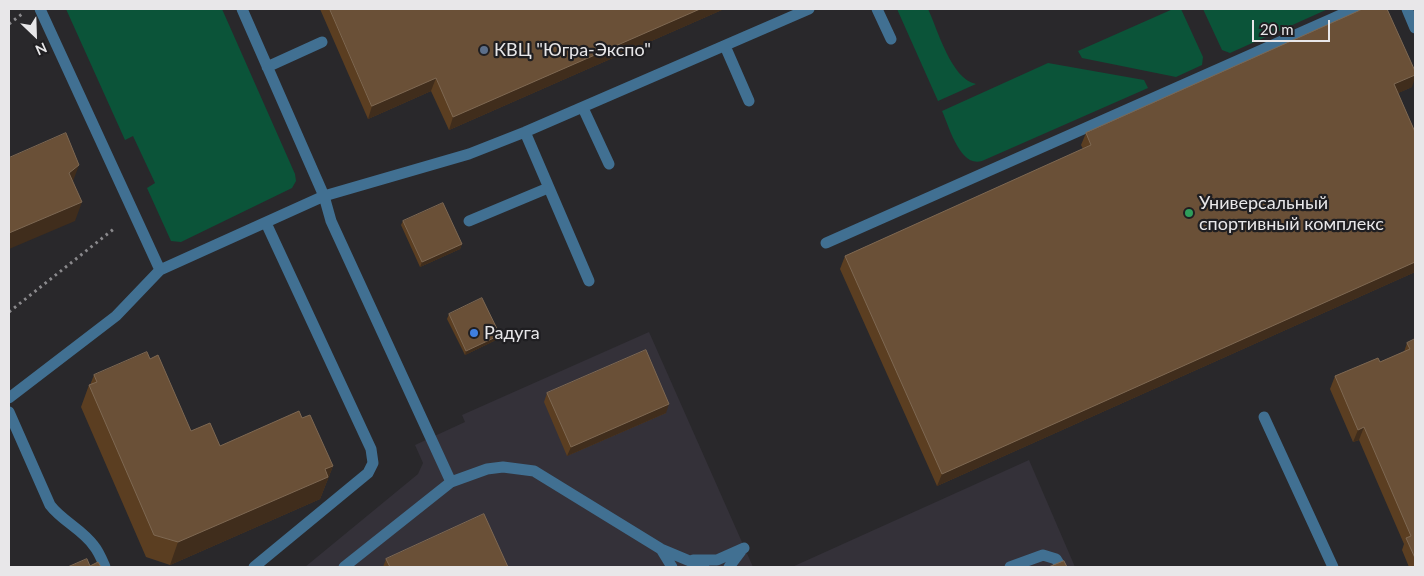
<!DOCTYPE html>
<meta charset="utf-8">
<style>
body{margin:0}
#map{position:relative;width:1424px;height:576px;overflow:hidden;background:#29282b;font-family:Lato,sans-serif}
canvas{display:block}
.frame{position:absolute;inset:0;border:10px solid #e8e7e9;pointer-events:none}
.north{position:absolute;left:10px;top:10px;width:50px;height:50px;-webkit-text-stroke:4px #1f1e21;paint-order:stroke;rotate:156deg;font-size:14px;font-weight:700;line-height:20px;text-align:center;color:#e8e7e9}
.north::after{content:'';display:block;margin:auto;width:18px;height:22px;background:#e8e7e9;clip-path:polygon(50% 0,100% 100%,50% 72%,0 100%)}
.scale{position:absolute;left:1252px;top:20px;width:78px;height:22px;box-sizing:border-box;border:2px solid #e8e7e9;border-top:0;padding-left:6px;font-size:15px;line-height:18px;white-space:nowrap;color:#e8e7e9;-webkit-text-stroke:4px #1f1e21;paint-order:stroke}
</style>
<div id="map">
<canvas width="1424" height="576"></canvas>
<div class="frame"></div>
<div class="north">N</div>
<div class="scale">20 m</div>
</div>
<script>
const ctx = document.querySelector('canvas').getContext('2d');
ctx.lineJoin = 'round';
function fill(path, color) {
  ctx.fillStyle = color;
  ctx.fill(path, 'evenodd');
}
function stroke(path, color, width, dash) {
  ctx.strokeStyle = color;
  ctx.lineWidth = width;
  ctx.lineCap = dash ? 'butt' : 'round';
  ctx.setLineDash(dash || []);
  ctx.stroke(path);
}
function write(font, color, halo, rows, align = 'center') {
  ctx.font = font + ' Lato,sans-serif';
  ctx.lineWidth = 4.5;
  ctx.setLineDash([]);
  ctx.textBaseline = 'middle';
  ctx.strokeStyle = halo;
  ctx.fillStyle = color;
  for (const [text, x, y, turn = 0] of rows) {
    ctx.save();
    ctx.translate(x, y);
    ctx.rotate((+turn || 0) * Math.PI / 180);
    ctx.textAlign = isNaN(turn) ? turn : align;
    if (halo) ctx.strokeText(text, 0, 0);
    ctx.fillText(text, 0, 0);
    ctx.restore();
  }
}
fill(new Path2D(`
 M 649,332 L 753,567 L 305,567 L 418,474 L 423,463 L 415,445 L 465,422 L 462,415 Z
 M 1029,460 L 1075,567 L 792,567 Z`), '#343139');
fill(new Path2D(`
 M 66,9 L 222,9 L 295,174 L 296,181 L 292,188 L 181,242 L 171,241 L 147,188 L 155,183 L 133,136 L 125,140 Z
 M 897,9 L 928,9 C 938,30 951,79 976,84 L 938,101 Z
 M 1173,9 L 1181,9 L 1203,57 L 1202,65 L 1176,77 L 1082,58 L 1078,51 Z
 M 1203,9 L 1328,9 L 1230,53 L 1222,50 Z
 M 1048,63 L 1144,80 L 1148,88 L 982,161 C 960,168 949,126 942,111 Z`), '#0b5439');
stroke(new Path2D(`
 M 9,24 L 22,14
 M 9,312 L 115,228`), '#8a898c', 3, [2.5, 4]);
stroke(new Path2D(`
 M 40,9 L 160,270
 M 242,9 L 324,196 L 331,221 L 451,482 L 344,567
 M 877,9 L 891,39
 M 1407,9 L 1415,28
 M 725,46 L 749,101
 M 267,67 L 322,42
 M 583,108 L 609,164
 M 525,132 L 589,281
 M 469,221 L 548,188
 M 826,243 L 1354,9
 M 9,398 L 116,316 L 160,270 L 324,196 L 469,154 L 525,132 L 809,9
 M 9,412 L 50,505 C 62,521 82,529 94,546 C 99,552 102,560 105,567
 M 1264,417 L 1333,567
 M 451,482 L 487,469 L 503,467 L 534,471 L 661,549 L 704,567
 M 661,549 L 672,567
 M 693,560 L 717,560 L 744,548
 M 254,567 L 368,473 L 373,463 L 371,449 L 266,223
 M 729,567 L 741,551
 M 1010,567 L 1043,555 L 1056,559 L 1061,567`), '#417092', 11);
fill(new Path2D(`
 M 320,9 L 724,9 L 449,130 L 431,91 L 368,119 Z
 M 1412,87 L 1398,93 L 1415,132 L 1415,272 L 937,486 L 840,269 L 845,256 L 1083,149 L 1081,145 L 1086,133 Z
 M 403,221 L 462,244 L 460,249 L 420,267 L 401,225 Z
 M 449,314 L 498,339 L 465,355 L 447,319 Z
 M 1415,339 L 1415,567 L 1409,567 L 1402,550 L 1404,544 L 1359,440 L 1353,442 L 1330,389 L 1335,376 L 1380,362 L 1404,352 L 1407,343 Z
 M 150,359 L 191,431 L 220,446 L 302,418 L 333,466 L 320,499 L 170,565 L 146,557 L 81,407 L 89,385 L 90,385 L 94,375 Z
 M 547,393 L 666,413 L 567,456 L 544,402 Z
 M 386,559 L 508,567 L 383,567 Z`), '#5b3e21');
fill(new Path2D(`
 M 700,9 L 724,9 L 449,130 L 453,117 Z
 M 1415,75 L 1415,78 L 1412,87 L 1389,97 L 1394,84 Z
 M 436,78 L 431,91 L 368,119 L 372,106 Z
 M 79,165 L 72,184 L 69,173 Z
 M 82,202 L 75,221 L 9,249 L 9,233 Z
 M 462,244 L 460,249 L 420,267 L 422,262 Z
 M 1415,262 L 1415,272 L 937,486 L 942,474 Z
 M 500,335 L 498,339 L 465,355 L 466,351 Z
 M 669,404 L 666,413 L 567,456 L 571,447 Z
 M 1364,427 L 1359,440 L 1353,442 L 1358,430 Z
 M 333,466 L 320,499 L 170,565 L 178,542 Z`), '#402d1c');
const building = new Path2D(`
 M 330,9 L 700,9 L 453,117 L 436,78 L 372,106 Z
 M 1363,9 L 1387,9 L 1415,71 L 1415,75 L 1394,84 L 1415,132 L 1415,262 L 942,474 L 845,256 L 1091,145 L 1086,133 Z
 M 66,133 L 79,165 L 69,173 L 82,202 L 9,233 L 9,158 Z
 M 443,203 L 462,244 L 422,262 L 403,221 Z
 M 482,298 L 500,335 L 466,351 L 449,314 Z
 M 1415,339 L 1415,558 L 1406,538 L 1411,536 L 1364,427 L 1358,430 L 1335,376 L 1378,358 L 1380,362 L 1410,349 L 1407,343 Z
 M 646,350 L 669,404 L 571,447 L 547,393 Z
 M 147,352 L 150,359 L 158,355 L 191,431 L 210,423 L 220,446 L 299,411 L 302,418 L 310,415 L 333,466 L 325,469 L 328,477 L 178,542 L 154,535 L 89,385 L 97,382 L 94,375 Z
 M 484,514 L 508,567 L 390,567 L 386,559 Z
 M 87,559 L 90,566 L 98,562 L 101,567 L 68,567 Z
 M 1064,561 L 1067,567 L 1049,567 Z`);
fill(building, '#6a5037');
stroke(building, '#7e6852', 1);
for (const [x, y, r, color] of [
 [484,50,5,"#5c6f8a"],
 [1189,213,5,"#2e9e5b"],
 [474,333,5,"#3f7fe0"]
]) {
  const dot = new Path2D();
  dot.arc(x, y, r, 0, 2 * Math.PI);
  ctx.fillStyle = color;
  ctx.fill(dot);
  stroke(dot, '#1f1e21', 2);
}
write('18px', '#e8e7e9', '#1f1e21', [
 ["КВЦ \"Югра-Экспо\"",494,50],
 ["Универсальный",1199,203],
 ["спортивный комплекс",1199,224],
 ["Радуга",484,333]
], 'left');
</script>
